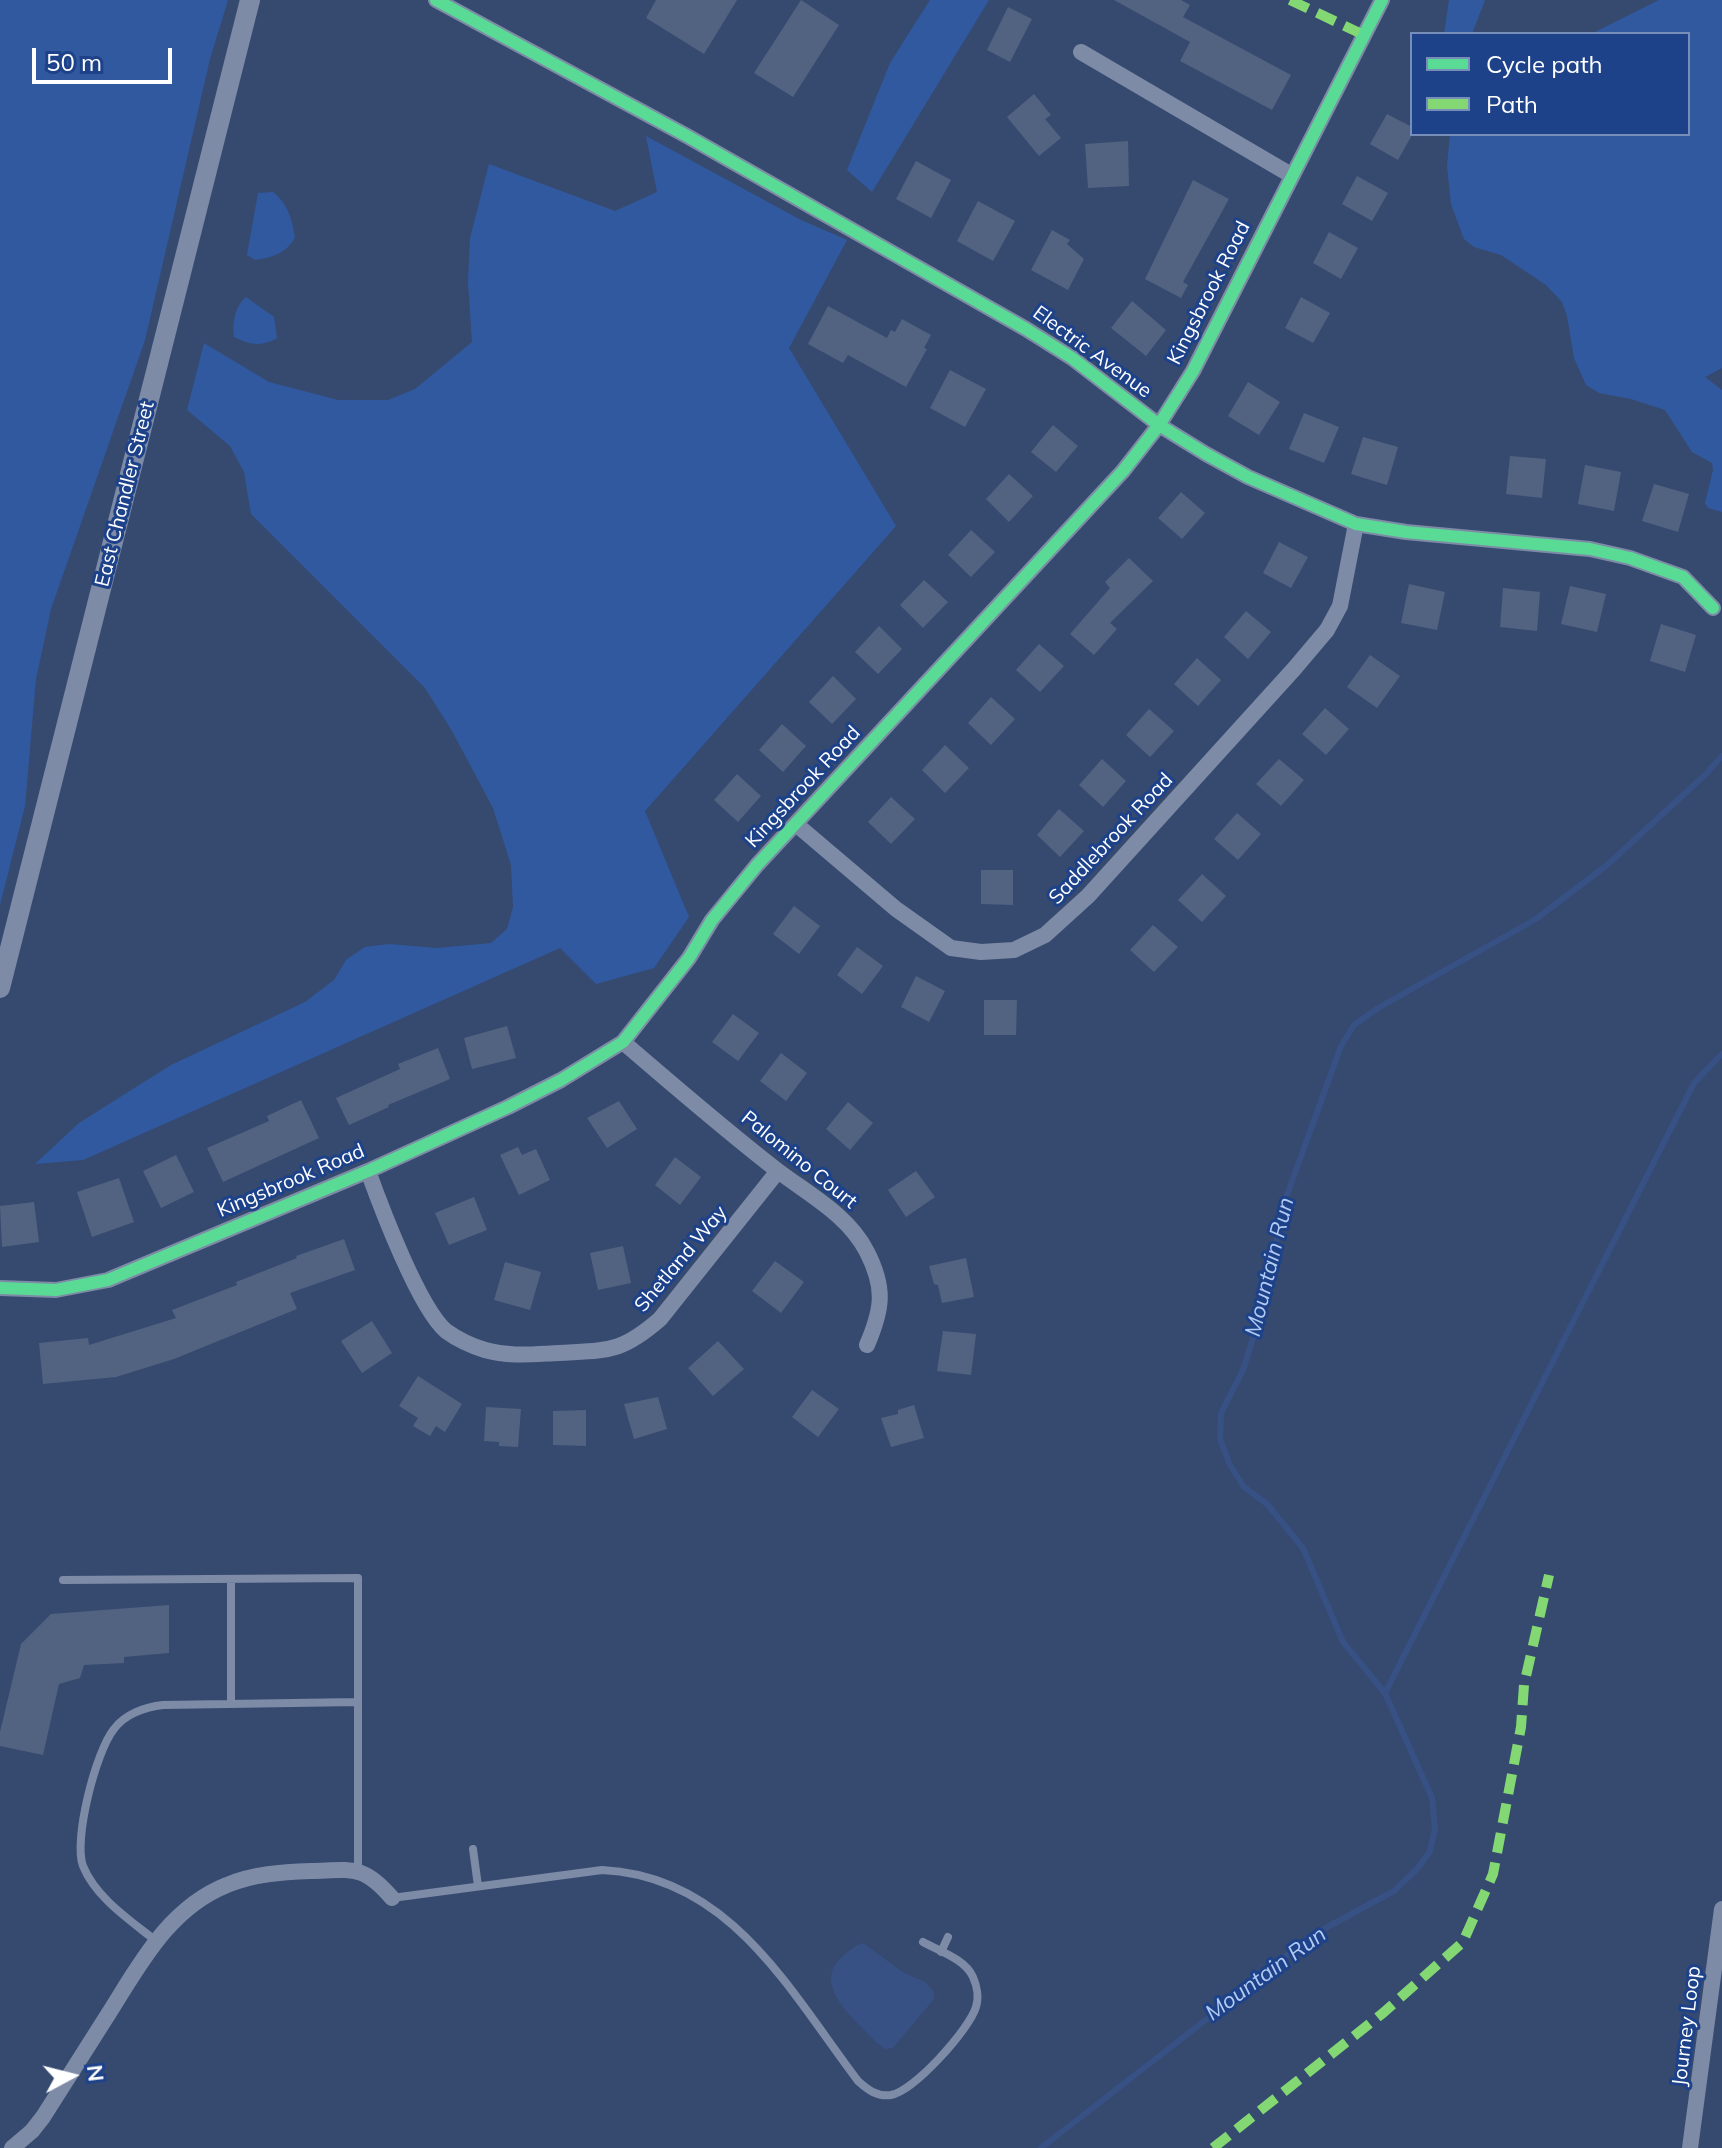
<!DOCTYPE html>
<style>
body{margin:0}
#map{position:relative;width:1722px;height:2148px;overflow:hidden;background:#364a70;font-family:Mulish,sans-serif}
canvas{display:block}
.legend{position:absolute;left:1410px;top:32px;width:280px;height:104px;box-sizing:border-box;background:#1d4289;border:2px solid #778eb8;margin:0;padding:10px 14px;list-style:none;font-size:24px;color:#fff}
.legend li{display:flex;align-items:center;gap:16px;height:40px}
.legend b{width:40px;border:2px solid #778eb8}
.north{position:absolute;left:32px;top:2036px;width:80px;height:80px;-webkit-text-stroke:6px #1d4289;paint-order:stroke;rotate:83deg;font-size:22px;font-weight:700;line-height:32px;text-align:center;color:#fff}
.north::after{content:'';display:block;margin:auto;width:28px;height:36px;background:#fff;clip-path:polygon(50% 0,100% 100%,50% 72%,0 100%)}
.scale{position:absolute;left:32px;top:48px;width:140px;height:36px;box-sizing:border-box;border:4px solid #fff;border-top:0;padding-left:10px;font-size:24px;line-height:28px;white-space:nowrap;color:#fff;-webkit-text-stroke:6px #1d4289;paint-order:stroke}
</style>
<div id="map">
<canvas width="1722" height="2148"></canvas>
<ul class="legend">
<li><b style="height:10px;background:#5adb95"></b>Cycle path</li>
<li><b style="height:10px;background:#83d873"></b>Path</li>
</ul>
<div class="north">N</div>
<div class="scale">50 m</div>
</div>
<script>
const ctx = document.querySelector('canvas').getContext('2d');
ctx.lineJoin = 'round';
function fill(path, color) {
  ctx.fillStyle = color;
  ctx.fill(path, 'evenodd');
}
function stroke(path, color, width, dash) {
  ctx.strokeStyle = color;
  ctx.lineWidth = width;
  ctx.lineCap = dash ? 'butt' : 'round';
  ctx.setLineDash(dash || []);
  ctx.stroke(path);
}
function write(font, color, halo, rows, align = 'center') {
  ctx.font = font + ' Mulish,sans-serif';
  ctx.lineWidth = 6;
  ctx.setLineDash([]);
  ctx.textBaseline = 'middle';
  ctx.strokeStyle = halo;
  ctx.fillStyle = color;
  for (const [text, x, y, turn = 0] of rows) {
    ctx.save();
    ctx.translate(x, y);
    ctx.rotate((+turn || 0) * Math.PI / 180);
    ctx.textAlign = isNaN(turn) ? turn : align;
    if (halo) ctx.strokeText(text, 0, 0);
    ctx.fillText(text, 0, 0);
    ctx.restore();
  }
}
fill(new Path2D(`
 M 0,0 L 228,0 L 210,59 L 145,340 L 51,609 L 36,679 L 25,806 L 0,905 Z
 M 930,0 L 989,0 L 872,192 L 847,170 L 890,63 Z
 M 1449,0 L 1485,0 L 1472,34 L 1444,34 Z
 M 1659,0 L 1722,0 L 1722,368 L 1705,377 L 1722,390 L 1722,512 L 1708,508 L 1705,503 L 1713,470 L 1712,463 L 1692,452 L 1665,410 L 1631,399 L 1599,393 L 1586,385 L 1574,358 L 1567,316 L 1562,302 L 1546,285 L 1501,255 L 1474,247 L 1464,239 L 1451,204 L 1447,166 L 1450,134 L 1688,134 L 1688,34 L 1591,34 Z
 M 646,136 L 801,220 L 847,240 L 789,348 L 896,526 L 645,811 L 689,917 L 654,968 L 596,984 L 560,948 L 83,1160 L 35,1164 L 79,1123 L 171,1065 L 305,1002 L 334,980 L 346,960 L 365,947 L 389,944 L 437,948 L 491,943 L 507,929 L 513,907 L 511,865 L 493,808 L 452,731 L 425,688 L 251,514 L 244,472 L 230,446 L 187,410 L 204,343 L 269,382 L 338,400 L 388,400 L 415,389 L 472,342 L 468,282 L 470,238 L 489,164 L 615,211 L 657,192 Z
 M 273,192 C 288,204 292,219 295,238 C 286,253 272,258 255,260 L 247,255 L 258,193 Z
 M 246,297 L 274,317 L 277,338 C 262,347 250,345 234,337 C 232,323 235,306 246,297 Z`), '#3159a0');
fill(new Path2D(`
 M 863,1943 L 904,1973 L 925,1982 L 934,1992 L 934,1999 L 893,2048 L 885,2049 L 877,2043 C 859,2023 814,1989 838,1961 C 845,1954 853,1946 863,1943 Z`), '#375184');
stroke(new Path2D(`
 M 1385,1693 L 1694,1083 L 1722,1054
 M 1041,2148 L 1275,1966 L 1297,1946 L 1320,1931 L 1394,1891 L 1418,1868 L 1430,1851 L 1435,1829 L 1432,1798 L 1385,1693 L 1343,1642 L 1303,1548 L 1267,1504 L 1244,1487 L 1230,1465 L 1220,1439 L 1221,1413 L 1243,1370 L 1265,1300 L 1283,1206 L 1341,1046 L 1354,1025 L 1378,1008 L 1536,919 L 1607,865 L 1705,775 L 1722,756`), '#375184', 6);
fill(new Path2D(`
 M 656,0 L 737,0 L 704,54 L 646,18 Z
 M 801,0 L 839,25 L 793,97 L 754,73 Z
 M 1114,0 L 1181,0 L 1190,5 L 1183,17 L 1291,75 L 1272,110 L 1180,61 L 1190,42 Z
 M 1008,7 L 1032,19 L 1010,62 L 987,50 Z
 M 1034,94 L 1051,115 L 1045,119 L 1061,138 L 1039,156 L 1007,117 Z
 M 1387,114 L 1412,127 L 1412,135 L 1398,160 L 1370,144 Z
 M 1128,141 L 1129,186 L 1088,188 L 1085,144 Z
 M 916,161 L 951,180 L 931,218 L 896,199 Z
 M 1357,176 L 1388,193 L 1372,221 L 1342,204 Z
 M 1193,180 L 1229,199 L 1183,282 L 1188,285 L 1181,298 L 1145,279 Z
 M 978,201 L 1015,221 L 993,261 L 957,241 Z
 M 1052,230 L 1070,240 L 1067,244 L 1084,259 L 1068,290 L 1031,270 Z
 M 1329,232 L 1358,248 L 1341,279 L 1313,263 Z
 M 1301,297 L 1330,313 L 1313,343 L 1285,328 Z
 M 1132,301 L 1166,330 L 1146,356 L 1111,328 Z
 M 828,306 L 887,338 L 891,330 L 895,332 L 902,319 L 931,335 L 924,348 L 927,349 L 906,387 L 848,355 L 843,363 L 808,344 Z
 M 950,370 L 986,389 L 965,427 L 930,408 Z
 M 1248,382 L 1280,402 L 1259,435 L 1228,416 Z
 M 1304,413 L 1339,427 L 1324,463 L 1289,449 Z
 M 1053,425 L 1078,446 L 1056,472 L 1031,452 Z
 M 1363,437 L 1398,447 L 1387,485 L 1351,474 Z
 M 1510,456 L 1546,459 L 1542,498 L 1506,494 Z
 M 1585,465 L 1621,472 L 1614,511 L 1578,504 Z
 M 1009,474 L 1033,496 L 1009,522 L 986,499 Z
 M 1654,484 L 1689,494 L 1678,532 L 1642,521 Z
 M 1181,492 L 1205,513 L 1182,539 L 1158,518 Z
 M 971,530 L 995,552 L 971,577 L 948,555 Z
 M 1279,542 L 1308,557 L 1291,588 L 1263,573 Z
 M 1129,558 L 1153,581 L 1110,623 L 1117,629 L 1094,655 L 1070,634 L 1110,588 L 1105,582 Z
 M 924,580 L 948,602 L 923,628 L 900,605 Z
 M 1409,584 L 1445,592 L 1437,630 L 1401,623 Z
 M 1570,586 L 1606,594 L 1597,632 L 1561,624 Z
 M 1503,588 L 1540,592 L 1537,631 L 1500,627 Z
 M 1246,611 L 1271,632 L 1248,659 L 1224,637 Z
 M 1661,624 L 1696,635 L 1685,672 L 1650,661 Z
 M 879,626 L 902,649 L 878,674 L 855,652 Z
 M 1039,644 L 1064,666 L 1040,692 L 1016,670 Z
 M 1370,655 L 1400,676 L 1377,708 L 1347,687 Z
 M 1197,658 L 1221,680 L 1198,706 L 1174,684 Z
 M 833,676 L 856,699 L 832,724 L 809,702 Z
 M 991,697 L 1015,719 L 991,745 L 968,723 Z
 M 1325,708 L 1349,729 L 1326,755 L 1302,734 Z
 M 1149,709 L 1174,731 L 1150,757 L 1126,735 Z
 M 782,724 L 806,746 L 783,772 L 759,750 Z
 M 945,745 L 969,768 L 945,793 L 922,770 Z
 M 1102,759 L 1126,781 L 1103,807 L 1079,785 Z
 M 1279,759 L 1304,780 L 1281,806 L 1256,784 Z
 M 737,774 L 761,796 L 738,822 L 714,800 Z
 M 891,797 L 915,819 L 891,844 L 868,822 Z
 M 1059,809 L 1084,831 L 1060,857 L 1037,835 Z
 M 1237,813 L 1261,834 L 1238,860 L 1214,839 Z
 M 981,870 L 1013,870 L 1013,905 L 981,904 Z
 M 1202,874 L 1226,896 L 1202,922 L 1178,900 Z
 M 794,906 L 820,926 L 799,954 L 773,934 Z
 M 1153,925 L 1178,947 L 1154,972 L 1130,950 Z
 M 857,947 L 883,966 L 862,994 L 837,975 Z
 M 916,976 L 945,991 L 929,1022 L 901,1007 Z
 M 984,1000 L 1017,1000 L 1016,1035 L 984,1035 Z
 M 733,1014 L 759,1033 L 738,1061 L 712,1042 Z
 M 507,1026 L 516,1058 L 472,1069 L 464,1038 Z
 M 438,1048 L 450,1079 L 388,1105 L 389,1107 L 349,1125 L 336,1098 L 400,1069 L 398,1064 Z
 M 781,1053 L 807,1073 L 786,1101 L 760,1081 Z
 M 301,1100 L 319,1138 L 223,1182 L 207,1148 L 269,1121 L 267,1116 Z
 M 619,1101 L 637,1129 L 607,1148 L 587,1118 Z
 M 848,1102 L 873,1123 L 850,1150 L 826,1129 Z
 M 518,1147 L 522,1155 L 536,1149 L 550,1180 L 519,1195 L 500,1155 Z
 M 176,1155 L 194,1192 L 161,1208 L 143,1171 Z
 M 675,1157 L 701,1177 L 680,1205 L 655,1185 Z
 M 916,1171 L 935,1197 L 906,1217 L 888,1190 Z
 M 119,1178 L 134,1222 L 92,1237 L 77,1192 Z
 M 474,1197 L 487,1230 L 449,1245 L 435,1213 Z
 M 34,1202 L 39,1242 L 2,1247 L 0,1206 Z
 M 344,1239 L 355,1270 L 290,1293 L 297,1309 L 174,1359 L 116,1377 L 43,1384 L 39,1343 L 88,1338 L 89,1345 L 176,1318 L 172,1310 L 237,1285 L 236,1282 L 297,1258 L 296,1256 Z
 M 623,1246 L 631,1283 L 598,1290 L 590,1253 Z
 M 966,1258 L 974,1297 L 942,1303 L 938,1285 L 934,1284 L 929,1266 Z
 M 775,1261 L 804,1282 L 781,1313 L 752,1291 Z
 M 505,1262 L 541,1272 L 530,1310 L 494,1300 Z
 M 372,1321 L 392,1353 L 362,1373 L 341,1341 Z
 M 943,1331 L 976,1334 L 971,1375 L 937,1371 Z
 M 718,1341 L 744,1369 L 713,1396 L 688,1368 Z
 M 418,1376 L 462,1404 L 445,1432 L 436,1426 L 430,1436 L 413,1426 L 418,1418 L 399,1406 Z
 M 812,1390 L 839,1409 L 818,1437 L 792,1417 Z
 M 658,1397 L 667,1429 L 634,1439 L 624,1404 Z
 M 914,1405 L 924,1438 L 891,1447 L 881,1418 L 898,1414 L 898,1410 Z
 M 486,1407 L 521,1409 L 518,1447 L 499,1446 L 499,1442 L 484,1441 Z
 M 586,1410 L 586,1446 L 553,1445 L 553,1411 Z
 M 169,1605 L 169,1653 L 124,1657 L 124,1663 L 84,1665 L 80,1678 L 59,1684 L 43,1755 L 0,1746 L 0,1732 L 21,1644 L 51,1614 Z`), '#526281');
stroke(new Path2D(`
 M 231,1579 L 231,1703
 M 63,1580 L 358,1578 L 358,1870
 M 473,1849 L 478,1886
 M 392,1898 L 602,1870 C 730,1876 789,1990 858,2081 C 868,2090 877,2097 891,2095 C 914,2091 969,2030 976,2007 C 979,1998 977,1986 973,1977 C 965,1959 939,1951 923,1942
 M 156,1941 C 130,1920 96,1898 83,1866 C 73,1840 96,1751 114,1729 C 125,1714 145,1707 163,1705 L 358,1702
 M 941,1952 L 948,1937`), '#7d8ba6', 8);
stroke(new Path2D(`
 M 436,0 L 687,136 L 1026,329 L 1072,358 L 1159,425 L 1206,454 L 1248,477 L 1356,524 L 1406,532 L 1590,549 L 1630,558 L 1683,577 L 1713,608
 M 1081,52 L 1291,175
 M 797,825 L 896,909 L 951,948 L 981,952 L 1014,950 L 1045,935 L 1088,896 L 1294,669 L 1327,630 L 1340,606 L 1356,524
 M 623,1042 C 674,1086 725,1130 778,1171 C 810,1195 849,1216 867,1252 C 886,1289 882,1310 867,1345
 M 368,1171 C 381,1207 419,1308 446,1331 C 457,1339 472,1346 485,1350 C 509,1357 534,1354 559,1353 C 608,1350 621,1353 660,1319 L 778,1171
 M 0,1288 L 56,1290 L 108,1280 L 368,1171 L 508,1107 L 561,1080 L 623,1042 L 689,958 L 712,920 L 757,865 L 1123,471 L 1159,425 L 1193,371 L 1382,0
 M 12,2148 L 32,2131 L 43,2117 C 65,2082 87,2048 109,2013 C 140,1964 169,1908 227,1885 C 253,1874 282,1872 311,1871 C 352,1870 363,1864 392,1898
 M 1690,2148 L 1722,1909`), '#7d8ba6', 16);
stroke(new Path2D(`
 M 0,988 L 250,0`), '#7d8ba6', 20);
stroke(new Path2D(`
 M 1290,0 L 1364,35
 M 1213,2148 L 1383,2013 L 1463,1942 L 1493,1874 L 1521,1727 L 1524,1685 L 1549,1575`), '#83d873', 10, [20, 10]);
stroke(new Path2D(`
 M 436,0 L 687,136 L 1026,329 L 1072,358 L 1159,425 L 1206,454 L 1248,477 L 1356,524 L 1406,532 L 1590,549 L 1630,558 L 1683,577 L 1713,608
 M 0,1288 L 56,1290 L 108,1280 L 368,1171 L 508,1107 L 561,1080 L 623,1042 L 689,958 L 712,920 L 757,865 L 1123,471 L 1159,425 L 1193,371 L 1382,0`), '#5adb95', 12);
write('20px', '#fff', '#1d4289', [
 ["Kingsbrook Road",1209,293,-63],
 ["Electric Avenue",1092,352,36],
 ["East Chandler Street",125,494,-76],
 ["Kingsbrook Road",803,787,-47],
 ["Saddlebrook Road",1111,839,-47],
 ["Palomino Court",799,1160,39],
 ["Kingsbrook Road",291,1181,-23],
 ["Shetland Way",681,1259,-50],
 ["Journey Loop",1687,2026,-83]
]);
write('italic 22px', '#b3caf3', '#1d4289', [
 ["Mountain Run",1270,1267,-76],
 ["Mountain Run",1266,1974,-36]
]);
</script>
